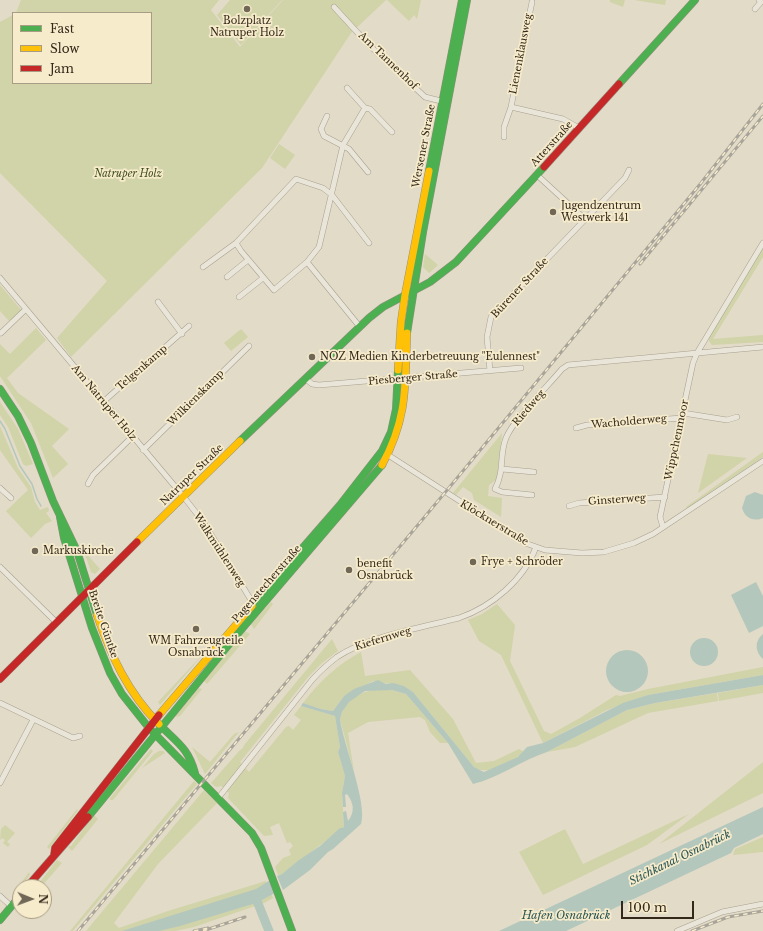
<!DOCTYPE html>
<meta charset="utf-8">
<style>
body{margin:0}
#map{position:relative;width:763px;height:931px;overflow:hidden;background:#e2dbc7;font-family:"Libre Baskerville",serif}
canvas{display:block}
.legend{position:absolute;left:12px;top:12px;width:140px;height:72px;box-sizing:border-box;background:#f6ebcb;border:1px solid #a89d84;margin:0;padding:5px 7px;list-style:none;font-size:12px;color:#34281a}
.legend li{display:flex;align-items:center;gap:8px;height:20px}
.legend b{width:20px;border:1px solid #a89d84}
.north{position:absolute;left:12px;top:879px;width:40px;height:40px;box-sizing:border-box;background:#f6ebcb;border:1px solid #a89d84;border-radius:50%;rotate:91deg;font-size:11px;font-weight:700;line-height:16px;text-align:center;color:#34281a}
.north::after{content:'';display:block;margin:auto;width:14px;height:18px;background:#716757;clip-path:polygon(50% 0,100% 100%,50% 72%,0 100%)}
.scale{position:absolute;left:621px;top:901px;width:73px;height:18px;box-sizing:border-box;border:2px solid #34281a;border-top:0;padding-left:5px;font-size:12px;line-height:14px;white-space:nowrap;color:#34281a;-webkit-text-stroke:3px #f6ebcb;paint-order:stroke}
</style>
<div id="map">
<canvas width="763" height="931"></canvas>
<ul class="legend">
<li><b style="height:5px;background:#4caf50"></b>Fast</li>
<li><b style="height:5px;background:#ffc107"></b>Slow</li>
<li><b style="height:5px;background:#c62828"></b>Jam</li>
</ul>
<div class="north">N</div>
<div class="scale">100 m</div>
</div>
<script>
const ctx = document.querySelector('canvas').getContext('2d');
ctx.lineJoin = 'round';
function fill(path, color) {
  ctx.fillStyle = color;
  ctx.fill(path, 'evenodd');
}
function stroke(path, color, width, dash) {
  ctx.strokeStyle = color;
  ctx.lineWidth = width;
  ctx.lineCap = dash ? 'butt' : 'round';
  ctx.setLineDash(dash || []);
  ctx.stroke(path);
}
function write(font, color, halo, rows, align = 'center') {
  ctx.font = font + ' "Libre Baskerville",serif';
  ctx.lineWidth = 3.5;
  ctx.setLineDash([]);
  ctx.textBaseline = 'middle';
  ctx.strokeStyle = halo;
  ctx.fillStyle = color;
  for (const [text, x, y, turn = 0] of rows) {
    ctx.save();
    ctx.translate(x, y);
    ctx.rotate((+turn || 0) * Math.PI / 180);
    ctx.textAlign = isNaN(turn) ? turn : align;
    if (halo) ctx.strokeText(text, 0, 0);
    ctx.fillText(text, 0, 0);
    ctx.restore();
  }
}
fill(new Path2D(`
 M 21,0 L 219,0 L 211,10 L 240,47 L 283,0 L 386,0 L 351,33 L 262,168 L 71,357 L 57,338 L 107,281 L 0,173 L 0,22 L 13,15 L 13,83 L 151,83 L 151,13 L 16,13 Z
 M 230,0 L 282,0 L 241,45 L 217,15 Z
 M 387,0 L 421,0 L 417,19 L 414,15 L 409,21 Z
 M 610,0 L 625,0 L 623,7 L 610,2 Z
 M 634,0 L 666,0 L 665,5 Z
 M 279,144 L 295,155 L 285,169 L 270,158 Z
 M 763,248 L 763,257 L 713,339 L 763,335 L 763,342 L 712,345 L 709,341 L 709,337 Z
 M 425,254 L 438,265 L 429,273 L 423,267 Z
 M 0,285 L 22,311 L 10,322 L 0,311 Z
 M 36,328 L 46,340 L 7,378 L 18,393 L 69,429 L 52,446 L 68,464 L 53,478 L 31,423 L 0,376 L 0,344 L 10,354 Z
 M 241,329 L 248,337 L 231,351 L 224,343 Z
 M 0,402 L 18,429 L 33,464 L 26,466 L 23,464 L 8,427 L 0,415 Z
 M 0,426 L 18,468 L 31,487 L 35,502 L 40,510 L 48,507 L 49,511 L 46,513 L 52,521 L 45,524 L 31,538 L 6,511 L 28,490 L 0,450 Z
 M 502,433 L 497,479 L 489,485 L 488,496 L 502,498 L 501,517 L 474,500 L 472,493 L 463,487 L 456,495 L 453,493 Z
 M 763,452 L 763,457 L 687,508 L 686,507 Z
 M 708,454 L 747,458 L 698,493 Z
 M 84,551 L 100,569 L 95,574 L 91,572 Z
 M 271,602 L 273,604 L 254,629 L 251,624 Z
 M 497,604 L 515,625 L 510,661 L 544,731 L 551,734 L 580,718 L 616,695 L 620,696 L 648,689 L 763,667 L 763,675 L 648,695 L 607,710 L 543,743 L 501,655 L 479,641 L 468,620 L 482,614 Z
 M 245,631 L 250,634 L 207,684 L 204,681 Z
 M 332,639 L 338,651 L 322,663 L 309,676 L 240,762 L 249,772 L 286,727 L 289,726 L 293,730 L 301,720 L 294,715 L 301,706 L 335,716 L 340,747 L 338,752 L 345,776 L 342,793 L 344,827 L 282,874 L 278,875 L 275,867 L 283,858 L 291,855 L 289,850 L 293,846 L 290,842 L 287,843 L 279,823 L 270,827 L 273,835 L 264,836 L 228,798 L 229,793 L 221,786 L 216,787 L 211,783 L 240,750 L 242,749 L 245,744 Z
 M 205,652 L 160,705 L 158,702 Z
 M 361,652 L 365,676 L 410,670 L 453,719 L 476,763 L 494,761 L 519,749 L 524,752 C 513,762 488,777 474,767 L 413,692 L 404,686 L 373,681 L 344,696 L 333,711 L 321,709 L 303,703 C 320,681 337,665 361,652 Z
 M 763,685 L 763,693 L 719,701 L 718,693 Z
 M 198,688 L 202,689 L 180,716 L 175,717 Z
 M 373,690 L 392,690 L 406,694 L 448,743 L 440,743 L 430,732 L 425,720 L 420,717 L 368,722 L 348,733 L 354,772 L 340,719 C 344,702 357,693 373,690 Z
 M 717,693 L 718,701 L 648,713 L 575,747 L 547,752 L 627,710 L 655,703 Z
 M 239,732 L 205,774 L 192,747 L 210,762 L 234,734 Z
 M 151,749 L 153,751 L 113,800 L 110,800 L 110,798 Z
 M 159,751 L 163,751 L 165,753 L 142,768 L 154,754 Z
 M 763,762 L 763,793 L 659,844 Z
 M 194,781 L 197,784 L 73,931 L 70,931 Z
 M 204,790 L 217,803 L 158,864 L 114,923 L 119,928 L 168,911 L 266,881 L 273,898 L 264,903 L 194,927 L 175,931 L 86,931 Z
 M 77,809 L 78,810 L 49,849 L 47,847 Z
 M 689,814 L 647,845 L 543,895 L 519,852 L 565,829 L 583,864 Z
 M 94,815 L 98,819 L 72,851 L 68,847 L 71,846 Z
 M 5,825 L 15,833 L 7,842 L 10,844 L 8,847 L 3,843 L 5,840 L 2,838 L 0,840 L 1,829 Z
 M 763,837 L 763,852 L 733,855 L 735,849 Z
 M 57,860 L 62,863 L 41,887 L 36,887 Z
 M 29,872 L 30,875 L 12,896 Z`), '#d1d3a9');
fill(new Path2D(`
 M 755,492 L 763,495 L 763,518 C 753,522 745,518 742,508 L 746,496 Z
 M 756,582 L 763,596 L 763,626 L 749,633 L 731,595 Z
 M 763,634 L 763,659 C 755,652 754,641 763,634 Z
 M690 652a14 14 0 1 1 28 0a14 14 0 1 1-28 0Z
 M606 671a21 21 0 1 1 42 0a21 21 0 1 1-42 0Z
 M 763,675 L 763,685 L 655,703 L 627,710 L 547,752 C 522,760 499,778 473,784 L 448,743 L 406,694 L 392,690 L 365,691 L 349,702 L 342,712 L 340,719 C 343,743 368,804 361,824 L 333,849 L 328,852 L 310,870 L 283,890 L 277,876 L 282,874 L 299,860 L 320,846 L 340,828 L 342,828 L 344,827 L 343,812 L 346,811 L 348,821 C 355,812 354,803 347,794 L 345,795 L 346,807 L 343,807 L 342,793 L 345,776 L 338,752 L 340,747 L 335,716 L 301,706 L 303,703 L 321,709 L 333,711 L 344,696 L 354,689 L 378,680 L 386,684 L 393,683 L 404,686 L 413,692 L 474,767 L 484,772 L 518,757 L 527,747 L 543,743 L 623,703 L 648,695 Z
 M 763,807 L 763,834 L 734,848 L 731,853 L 566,931 L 499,931 Z
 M 272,879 L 277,892 L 256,903 L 180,926 L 159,931 L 122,931 L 256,889 Z`), '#b4c7bc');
stroke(new Path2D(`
 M 0,421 L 5,429 L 20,466 L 32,484 L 37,499 L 41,506`), '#b4c7bc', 1.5);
stroke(new Path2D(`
 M 255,896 L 269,931`), '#b4c7bc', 9);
const street = new Path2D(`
 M 334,7 L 368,44 L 425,97 L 445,102
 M 755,9 L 761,2 L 759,0
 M 347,88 L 365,108 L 370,109 L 392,132
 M 511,107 L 532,2
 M 327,116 L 321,129 L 324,136 L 349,149 L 368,172
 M 504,137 L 504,127 L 511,107 L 563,119 L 579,128
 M 537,175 L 585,219
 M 236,243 L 241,251 L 274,290 L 307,262 L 319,247 L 343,145 L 365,108
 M 307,262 L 360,327
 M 203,267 L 236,243 L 296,179 L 323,188 L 332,195 L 369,243
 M 227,277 L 248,260
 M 0,278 L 183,496 L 204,523 L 254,605
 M 239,297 L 263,278
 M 158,302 L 182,334
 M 1,333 L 26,309
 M 490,371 L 487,337 L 491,317 L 625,178 L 629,170
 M 306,379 L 312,384 L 319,385 L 521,368
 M 103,402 L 189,326
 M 683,413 L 727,420 L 737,417
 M 576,428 L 587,425 L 682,418
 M 143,450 L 249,346
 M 385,453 L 525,543 L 545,550 L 582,553 L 604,552 L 634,543 L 653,534 L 763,461
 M 502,469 L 534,472
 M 88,484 L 93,475 L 132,437
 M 0,488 L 11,498
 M 532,495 L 502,492 L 495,489 C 505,470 499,455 506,438 C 513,420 548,386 562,369 L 568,365 L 763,347
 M 569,506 L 579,503 L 665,497
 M 663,527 L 660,517 L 693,363 L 697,353 L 763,243
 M 0,567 L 56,622
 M 0,703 L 73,738 L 80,736
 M 0,783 L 33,720
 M 219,797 L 312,680 C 320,671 328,664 337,657 C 366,637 424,627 459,618 C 491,607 524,580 536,547
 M 0,896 L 11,906
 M 677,931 L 722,912 L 763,904`);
const fast = new Path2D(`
 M 619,84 L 695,0
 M 429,171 L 462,0
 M 407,333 L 423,232 L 467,0
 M 0,389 L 18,416 L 31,443 L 53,501 L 77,551 L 97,615
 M 240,441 L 369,318 L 383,307 L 430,282 L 456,262 L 544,167
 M 60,517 L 64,538 L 92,628 L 110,673 L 122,694 L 149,728 L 252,833 L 261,848 L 292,931
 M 252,606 L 340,505 L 382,451 L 391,432 L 396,409 L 398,370
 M 159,724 C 176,742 188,747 195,773
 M 88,817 L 235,637 L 382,465
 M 0,920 L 20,896`);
const slow = new Path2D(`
 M 398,370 L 401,322 L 405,295 L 429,171
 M 382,465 C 408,417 405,385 407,333
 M 137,542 L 240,441
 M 97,615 C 111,656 128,693 159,724
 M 159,715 L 252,606`);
const jam = new Path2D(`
 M 544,167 L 619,84
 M 0,679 L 137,542
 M 54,855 L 55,848 L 159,715
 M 27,887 L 88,817`);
stroke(street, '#a7a091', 6);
stroke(fast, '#968f81', 8);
stroke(slow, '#968f81', 8);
stroke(jam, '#968f81', 8);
stroke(street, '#eae5d9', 5);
stroke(fast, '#4caf50', 7);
stroke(slow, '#ffc107', 7);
stroke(jam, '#c62828', 7);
const rail = new Path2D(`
 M 640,264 L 763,116
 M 78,931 L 448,489 L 701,183 L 763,104
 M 194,931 L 208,928
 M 203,931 L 245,917
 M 692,931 L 728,917 L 763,911`);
stroke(rail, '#a8a49a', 3);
stroke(rail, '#f6ebcb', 1.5, [4.5]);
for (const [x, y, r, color] of [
 [247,9,4,"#716757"],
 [553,212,4,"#716757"],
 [312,357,4,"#716757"],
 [35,551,4,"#716757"],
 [473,562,4,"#716757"],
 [349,570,4,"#716757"],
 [196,629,4,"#716757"]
]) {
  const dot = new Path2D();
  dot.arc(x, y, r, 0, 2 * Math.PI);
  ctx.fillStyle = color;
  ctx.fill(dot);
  stroke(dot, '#f6ebcb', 1.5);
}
write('10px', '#34281a', '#f6ebcb', [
 ["Bolzplatz",247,21,"center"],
 ["Natruper Holz",247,33,"center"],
 ["Jugendzentrum",561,206],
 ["Westwerk 141",561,218],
 ["NOZ Medien Kinderbetreuung \"Eulennest\"",320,357],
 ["Markuskirche",43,551],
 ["Frye + Schröder",481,562],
 ["benefit",357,564],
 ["Osnabrück",357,576],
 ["WM Fahrzeugteile",196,641,"center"],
 ["Osnabrück",196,653,"center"]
], 'left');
write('10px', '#34281a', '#f6ebcb', [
 ["Lienenklausweg",521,54,-79],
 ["Am Tannenhof",388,61,44],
 ["Atterstraße",552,144,-48],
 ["Wersener Straße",424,146,-79],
 ["Bürener Straße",520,288,-47],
 ["Telgenkamp",142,368,-41],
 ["Piesberger Straße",413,378,-5],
 ["Wilkienskamp",196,398,-45],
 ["Am Natruper Holz",104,403,50],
 ["Riedweg",529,408,-50],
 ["Wacholderweg",629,422,-5],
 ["Wippchenmoor",677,440,-78],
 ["Natruper Straße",192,475,-44],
 ["Ginsterweg",617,500,-4],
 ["Klöcknerstraße",494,523,31],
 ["Walkmühlenweg",219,550,57],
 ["Pagenstecherstraße",267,584,-49],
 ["Breite Güntke",103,624,71],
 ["Kiefernweg",383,639,-17]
]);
write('italic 10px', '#435120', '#f6ebcb', [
 ["Natruper Holz",128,174]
]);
write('italic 11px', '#295554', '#f6ebcb', [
 ["Stichkanal Osnabrück",680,858,-26],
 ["Hafen Osnabrück",566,916]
]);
</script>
